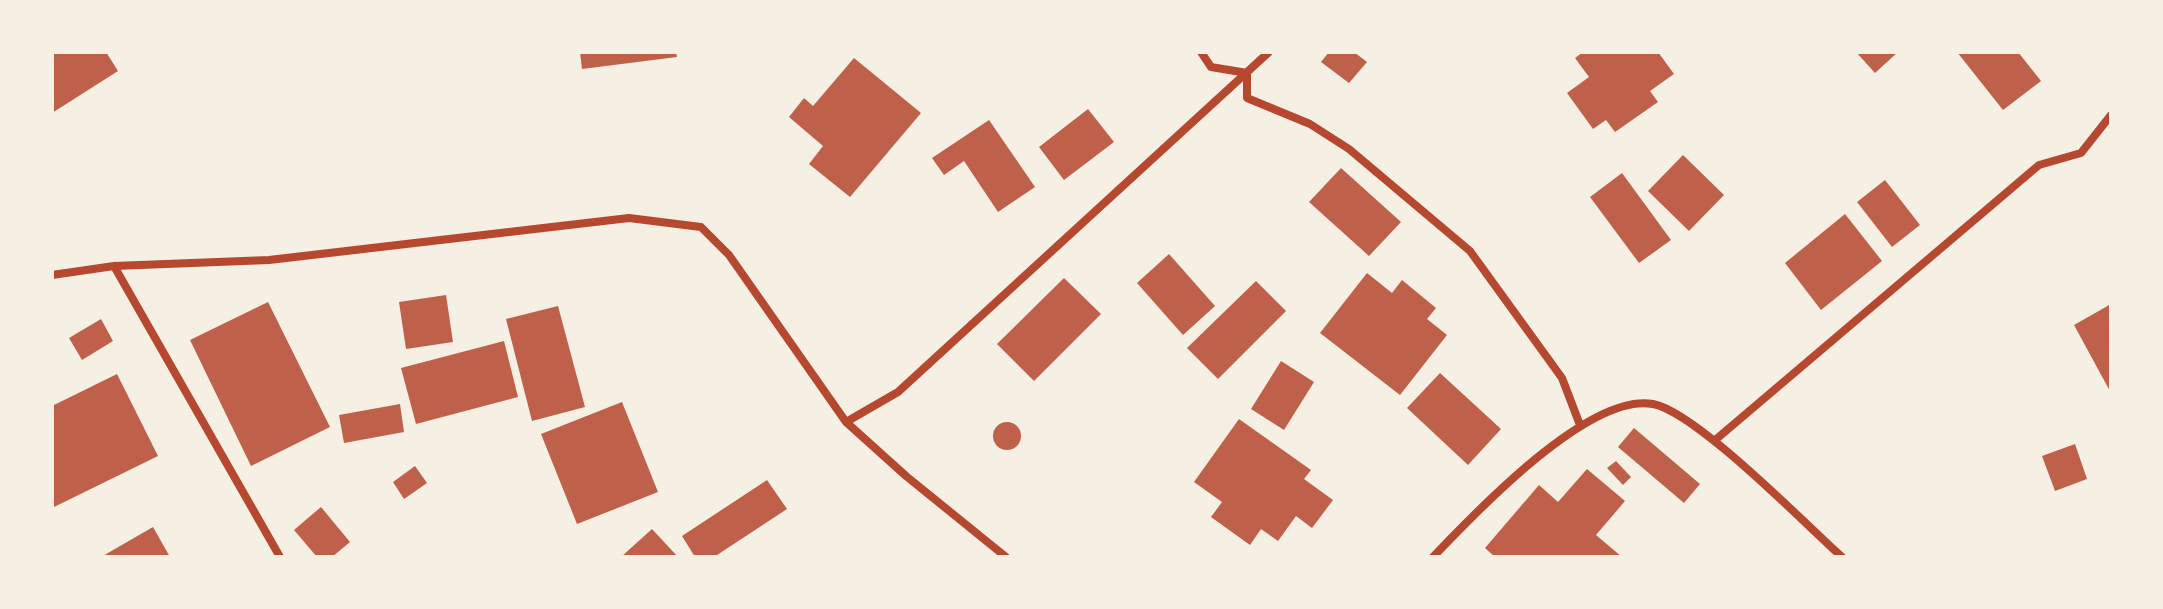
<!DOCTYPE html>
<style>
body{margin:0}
#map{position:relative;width:2163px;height:609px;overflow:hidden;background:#f6efe4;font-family:Rubik,sans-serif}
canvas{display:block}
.frame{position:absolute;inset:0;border:54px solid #f6efe4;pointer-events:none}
</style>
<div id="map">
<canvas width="2163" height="609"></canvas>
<div class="frame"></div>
</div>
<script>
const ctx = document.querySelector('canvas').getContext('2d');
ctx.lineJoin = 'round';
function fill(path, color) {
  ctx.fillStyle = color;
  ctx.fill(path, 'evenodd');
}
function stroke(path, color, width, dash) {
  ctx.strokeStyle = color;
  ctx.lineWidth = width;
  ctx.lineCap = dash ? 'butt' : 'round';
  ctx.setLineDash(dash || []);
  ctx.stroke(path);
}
fill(new Path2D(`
 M 52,52 L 106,52 L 118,71 L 52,113 Z
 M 580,52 L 676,52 L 677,57 L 582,69 Z
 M 1329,52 L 1354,52 L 1367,62 L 1349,83 L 1321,62 Z
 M 1583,52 L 1658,52 L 1674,74 L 1650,91 L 1658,102 L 1615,132 L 1606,120 L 1593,129 L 1567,93 L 1589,77 L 1575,58 Z
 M 1856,52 L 1898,52 L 1875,73 Z
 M 1957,52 L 2018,52 L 2041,81 L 2003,110 Z
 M 854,58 L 921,113 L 850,197 L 809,164 L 823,146 L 789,117 L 804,98 L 813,106 Z
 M 1088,109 L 1114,142 L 1064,180 L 1039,147 Z
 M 989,120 L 1035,187 L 998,212 L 964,161 L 944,175 L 932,158 Z
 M 1683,155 L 1724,195 L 1689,231 L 1648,191 Z
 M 1341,168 L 1401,222 L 1369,256 L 1309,202 Z
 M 1622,173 L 1671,240 L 1639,263 L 1590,197 Z
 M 1885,180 L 1920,225 L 1892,247 L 1857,202 Z
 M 1845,214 L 1882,261 L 1821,310 L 1785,263 Z
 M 1169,254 L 1215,306 L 1183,335 L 1137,283 Z
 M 1367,273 L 1392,293 L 1402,280 L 1436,308 L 1427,319 L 1447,335 L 1400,395 L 1320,333 Z
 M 1064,278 L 1101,314 L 1034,381 L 997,344 Z
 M 1256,281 L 1286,311 L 1218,379 L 1187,348 Z
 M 446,295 L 453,342 L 406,349 L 399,302 Z
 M 268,302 L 330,427 L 251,466 L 190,340 Z
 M 2111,304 L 2111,393 L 2074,325 Z
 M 558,306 L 585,407 L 532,421 L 506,319 Z
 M 101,319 L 113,341 L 82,360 L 69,338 Z
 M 504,341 L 518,397 L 416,424 L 401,368 Z
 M 1281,361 L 1314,382 L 1284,430 L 1251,409 Z
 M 1440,373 L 1501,429 L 1468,465 L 1407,408 Z
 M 117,374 L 158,456 L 52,508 L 52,406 Z
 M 622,402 L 658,492 L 577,524 L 541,434 Z
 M 400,404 L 404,432 L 344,443 L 339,415 Z
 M 1239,419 L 1311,470 L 1304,479 L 1333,500 L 1312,528 L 1296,516 L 1278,541 L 1261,529 L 1250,545 L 1211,517 L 1222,502 L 1194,482 Z
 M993 436a14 14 0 1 1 28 0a14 14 0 1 1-28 0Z
 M 1634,428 L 1700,484 L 1684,503 L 1618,447 Z
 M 2075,444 L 2087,479 L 2055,491 L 2042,456 Z
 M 1616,461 L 1631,477 L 1623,485 L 1607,468 Z
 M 415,466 L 427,483 L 404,499 L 393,482 Z
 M 1587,469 L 1625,501 L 1596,535 L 1622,557 L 1495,557 L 1485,548 L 1539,485 L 1558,502 Z
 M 767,480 L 787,509 L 714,557 L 695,557 L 682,536 Z
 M 321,507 L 350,542 L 332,557 L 317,557 L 294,530 Z
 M 153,527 L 170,557 L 101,557 Z
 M 652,529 L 678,557 L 621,557 Z`), '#bf614a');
stroke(new Path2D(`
 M 1201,52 L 1211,67 L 1247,73 L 1247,98 L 1310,124 L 1349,149 L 1470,251 L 1562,378 L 1580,425
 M 114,266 L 280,557
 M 52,275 L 114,266 L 269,260 L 629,218 L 701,227 L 729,255 L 846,422 L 906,476 L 1006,557
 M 846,422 L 898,392 L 1269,52
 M 1714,441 L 2039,165 L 2081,153 L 2111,115
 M 1433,557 C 1475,513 1589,392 1653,404 C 1696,412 1804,523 1842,557`), '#b5482f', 8);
</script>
